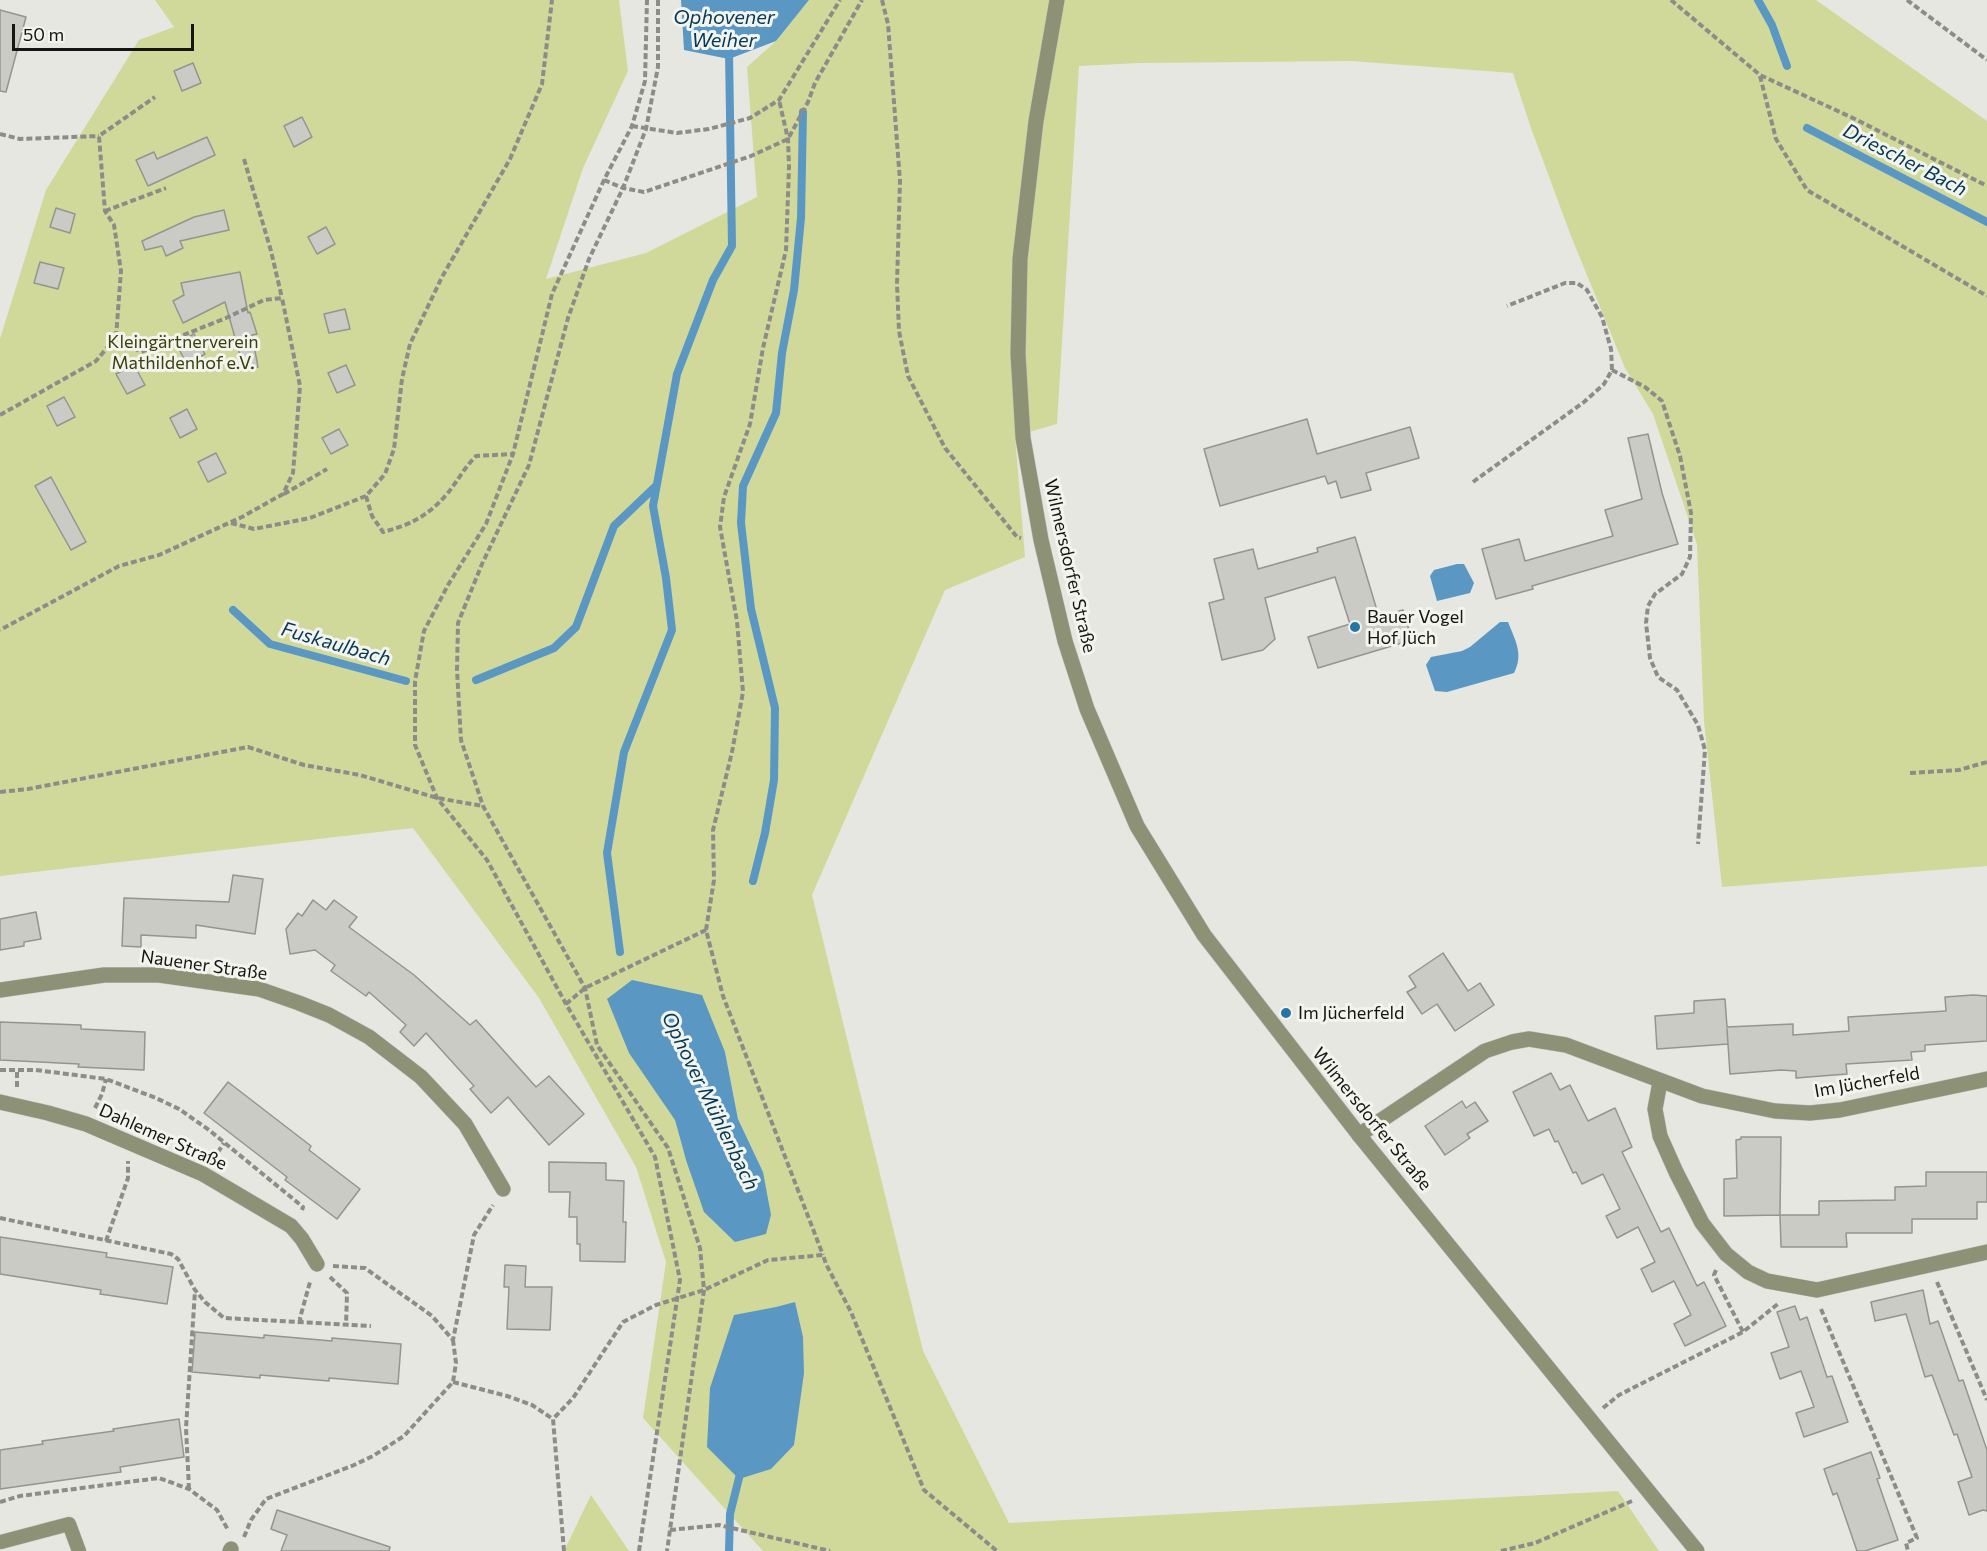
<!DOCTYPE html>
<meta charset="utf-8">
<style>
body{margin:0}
#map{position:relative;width:1987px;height:1551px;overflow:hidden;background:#e6e7e1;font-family:Commissioner,sans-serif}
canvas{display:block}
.scale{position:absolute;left:12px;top:24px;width:182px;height:27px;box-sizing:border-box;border:3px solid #151513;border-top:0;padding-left:8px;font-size:18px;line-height:21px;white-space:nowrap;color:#151513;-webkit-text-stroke:4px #f3f4ee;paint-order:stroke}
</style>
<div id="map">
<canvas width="1987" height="1551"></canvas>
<div class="scale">50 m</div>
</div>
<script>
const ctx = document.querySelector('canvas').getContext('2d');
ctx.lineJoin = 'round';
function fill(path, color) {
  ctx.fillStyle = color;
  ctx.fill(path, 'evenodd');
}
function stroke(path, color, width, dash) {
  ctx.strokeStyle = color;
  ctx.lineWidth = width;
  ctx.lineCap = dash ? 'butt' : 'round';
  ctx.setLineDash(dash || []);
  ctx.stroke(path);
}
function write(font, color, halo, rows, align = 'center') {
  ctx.font = font + ' Commissioner,sans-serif';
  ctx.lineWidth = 6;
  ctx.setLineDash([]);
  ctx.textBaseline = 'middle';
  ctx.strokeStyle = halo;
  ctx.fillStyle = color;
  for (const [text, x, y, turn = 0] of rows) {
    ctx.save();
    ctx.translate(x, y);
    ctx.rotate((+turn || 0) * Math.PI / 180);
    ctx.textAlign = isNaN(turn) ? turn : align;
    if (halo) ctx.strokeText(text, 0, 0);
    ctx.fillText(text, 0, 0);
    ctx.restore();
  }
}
fill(new Path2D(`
 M 155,0 L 619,0 L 628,71 L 583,168 L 546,279 L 646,253 L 757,197 L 747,67 L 776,41 L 809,0 L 1816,0 L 1987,121 L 1987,866 L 1722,887 L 1704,721 L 1697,544 L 1653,414 L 1625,368 L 1571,236 L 1531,128 L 1513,73 L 1351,61 L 1139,63 L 1079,66 L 1057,424 L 1015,436 L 1025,557 L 945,590 L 812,895 L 923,1351 L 1009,1523 L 1618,1491 L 1659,1551 L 763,1551 L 643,1418 L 666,1262 L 636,1167 L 539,998 L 413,828 L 0,876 L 0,339 L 46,190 L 139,40 L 174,27 ZM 725,1052 L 738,1119 L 763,1172 L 686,1160 L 675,1120 Z
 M 591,1495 L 629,1551 L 564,1551 Z`), '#d0d99a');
fill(new Path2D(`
 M 681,0 L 809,0 L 776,41 L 729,59 L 684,50 Z
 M 1457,564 L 1464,564 L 1474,583 L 1470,593 L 1437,601 L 1430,576 L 1434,570 Z
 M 1500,622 L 1508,622 C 1515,640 1524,654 1514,673 L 1447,692 L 1435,691 L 1426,665 L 1431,657 L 1462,651 L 1470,647 Z
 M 632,980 L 702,995 L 725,1052 L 738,1119 L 763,1172 L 771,1215 L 766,1234 L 735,1242 L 704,1212 L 686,1160 L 675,1120 L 629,1053 L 607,999 Z
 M 795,1302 L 803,1337 L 804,1373 L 794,1445 L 771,1469 L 739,1479 L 707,1447 L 710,1388 L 734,1315 L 776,1307 Z`), '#5a98c3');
stroke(new Path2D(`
 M 1758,0 L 1772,25 L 1787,66
 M 1807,128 L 1987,222
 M 233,610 L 270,644 L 406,681
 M 476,680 L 554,648 L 576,627 L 614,526 L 656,486
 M 753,881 L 765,833 L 774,780 L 775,708 L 751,609 L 741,523 L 743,486 L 776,413 L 782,353 L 794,290 L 801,218 L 803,112
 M 620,952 L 607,853 L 624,752 L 672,630 L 666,578 L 653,506 L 677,374 L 713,280 L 732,246 L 729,51
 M 729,1551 L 730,1514 L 741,1470`), '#5a98c3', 8);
const building = new Path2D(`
 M 0,10 L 26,17 L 6,92 L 0,91 Z
 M 193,63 L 201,83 L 182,91 L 174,71 Z
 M 302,117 L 312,137 L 294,147 L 284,126 Z
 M 207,137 L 215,155 L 148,186 L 136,160 L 154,152 L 157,159 Z
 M 56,208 L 75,214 L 70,233 L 50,227 Z
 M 224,210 L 229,230 L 180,241 L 183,248 L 166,256 L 162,246 L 145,250 L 142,241 L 194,217 Z
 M 326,227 L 335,244 L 317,254 L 308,237 Z
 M 40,262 L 64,268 L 58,289 L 34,283 Z
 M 240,272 L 248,313 L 250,312 L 257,334 L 252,335 L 258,367 L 244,370 L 225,302 L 183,323 L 173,301 L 184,295 L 181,283 Z
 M 345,309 L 350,329 L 329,333 L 324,314 Z
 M 194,334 L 205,354 L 187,364 L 176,344 Z
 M 134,365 L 145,385 L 127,394 L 116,374 Z
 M 346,365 L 355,385 L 337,393 L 328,373 Z
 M 64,397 L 75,417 L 57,426 L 47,406 Z
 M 187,409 L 197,429 L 180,438 L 170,418 Z
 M 1307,419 L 1317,454 L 1410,427 L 1419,458 L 1366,473 L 1371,490 L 1341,498 L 1336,481 L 1328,484 L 1325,476 L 1220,506 L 1204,449 Z
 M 339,429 L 348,445 L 331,454 L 322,438 Z
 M 1648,434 L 1662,493 L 1678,544 L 1532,586 L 1533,589 L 1496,599 L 1482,549 L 1519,539 L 1525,561 L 1613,536 L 1605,510 L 1642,499 L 1628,438 Z
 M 216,453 L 226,473 L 208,482 L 198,462 Z
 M 51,477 L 86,542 L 71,550 L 35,486 Z
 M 1355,537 L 1379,617 L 1403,610 L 1412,640 L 1318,668 L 1308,637 L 1350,624 L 1335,577 L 1265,598 L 1275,639 L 1263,650 L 1222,660 L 1209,603 L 1224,599 L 1214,559 L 1253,549 L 1258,569 L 1318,552 L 1317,548 Z
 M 233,875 L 263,879 L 255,934 L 196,925 L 196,938 L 141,935 L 141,947 L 122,946 L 124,898 L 229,902 Z
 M 313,900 L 326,910 L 334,900 L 357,917 L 349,927 L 414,975 L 470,1025 L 476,1020 L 536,1087 L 549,1076 L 584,1114 L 549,1145 L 508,1097 L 491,1113 L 470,1089 L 474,1086 L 426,1033 L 414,1046 L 400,1032 L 406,1025 L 369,992 L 366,996 L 331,971 L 335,965 L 315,950 L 290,954 L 286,929 L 298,913 L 302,916 Z
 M 36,912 L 41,939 L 24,942 L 24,946 L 0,950 L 0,919 Z
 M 1443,953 L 1468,991 L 1480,983 L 1494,1005 L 1455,1031 L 1437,1004 L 1422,1014 L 1407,992 L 1416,987 L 1409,976 Z
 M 1973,995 L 1987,996 L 1987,1041 L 1925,1045 L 1925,1051 L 1911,1052 L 1912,1060 L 1846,1064 L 1847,1074 L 1796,1078 L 1796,1071 L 1781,1070 L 1730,1074 L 1727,1029 L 1728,1044 L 1657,1049 L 1655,1016 L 1694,1013 L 1694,1001 L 1725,999 L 1727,1027 L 1793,1024 L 1793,1035 L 1849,1031 L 1848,1017 L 1946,1011 L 1945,997 Z
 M 0,1022 L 81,1025 L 81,1029 L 145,1032 L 144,1070 L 78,1067 L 79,1064 L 0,1060 Z
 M 1551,1073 L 1560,1090 L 1570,1085 L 1588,1121 L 1615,1108 L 1632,1147 L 1622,1152 L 1661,1232 L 1669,1228 L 1697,1286 L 1704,1282 L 1726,1326 L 1685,1346 L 1674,1324 L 1691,1315 L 1674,1281 L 1652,1292 L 1641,1269 L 1655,1262 L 1638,1227 L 1617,1238 L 1606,1216 L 1620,1209 L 1603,1174 L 1582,1184 L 1576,1172 L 1573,1173 L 1558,1141 L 1555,1142 L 1549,1129 L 1534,1136 L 1513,1092 Z
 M 228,1082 L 311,1146 L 309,1150 L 360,1189 L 337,1219 L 285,1180 L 287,1177 L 204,1113 Z
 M 1462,1101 L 1466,1108 L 1475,1102 L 1488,1121 L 1467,1134 L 1470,1138 L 1445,1155 L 1425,1126 Z
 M 1741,1137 L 1781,1137 L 1780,1215 L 1819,1215 L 1819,1201 L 1895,1200 L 1895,1187 L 1926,1186 L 1926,1172 L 1987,1172 L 1987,1202 L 1977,1202 L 1977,1219 L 1912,1219 L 1912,1233 L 1846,1233 L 1847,1247 L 1781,1247 L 1780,1215 L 1724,1216 L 1724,1179 L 1737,1178 L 1736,1140 L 1741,1139 Z
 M 549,1162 L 606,1163 L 606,1180 L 624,1181 L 623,1222 L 626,1222 L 625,1262 L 580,1261 L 580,1244 L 577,1244 L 577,1217 L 569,1217 L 570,1192 L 549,1192 Z
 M 0,1237 L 107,1253 L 106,1257 L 173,1267 L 167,1304 L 100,1294 L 101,1290 L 0,1274 Z
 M 505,1265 L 526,1266 L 525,1287 L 552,1287 L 550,1330 L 507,1329 L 509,1287 L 504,1287 Z
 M 1923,1290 L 1930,1324 L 1938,1321 L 1959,1381 L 1963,1380 L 1987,1450 L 1987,1511 L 1983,1510 L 1969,1515 L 1958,1482 L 1972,1477 L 1957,1434 L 1954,1435 L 1932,1375 L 1925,1377 L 1906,1314 L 1875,1321 L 1871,1302 Z
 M 1795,1306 L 1800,1320 L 1807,1317 L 1827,1377 L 1832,1376 L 1848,1422 L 1804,1437 L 1796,1413 L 1814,1407 L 1801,1371 L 1780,1379 L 1771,1353 L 1789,1347 L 1777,1312 Z
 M 195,1332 L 264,1338 L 264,1335 L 332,1341 L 332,1338 L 401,1344 L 398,1384 L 329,1378 L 329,1381 L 260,1375 L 260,1378 L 192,1372 Z
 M 179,1419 L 184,1457 L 120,1467 L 121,1472 L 0,1489 L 0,1450 L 43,1444 L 42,1441 L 114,1431 L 113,1429 Z
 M 1871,1452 L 1880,1478 L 1877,1479 L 1898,1540 L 1865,1551 L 1857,1551 L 1837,1493 L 1833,1495 L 1824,1469 Z
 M 277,1510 L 390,1547 L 389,1551 L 281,1551 L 287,1535 L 271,1529 Z`);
fill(building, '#cacbc5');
stroke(building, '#949590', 1.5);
const service = new Path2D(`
 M 1,1542 L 69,1524 L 79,1551`);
const minor = new Path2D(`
 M 0,990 L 104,975 L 159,975 L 259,989 L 299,1003 L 329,1015 L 369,1037 L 421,1077 L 465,1124 L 503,1189
 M 1660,1082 L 1655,1109 L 1660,1136 L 1676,1172 L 1702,1223 L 1726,1254 L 1748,1272 L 1767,1281 L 1817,1290 L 1987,1252
 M 0,1102 L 48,1113 L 86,1124 L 203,1174 L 291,1226 L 302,1239 L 317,1264
 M 1359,1135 L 1485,1051 L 1512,1042 L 1529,1039 L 1566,1045 L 1702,1096 L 1775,1111 L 1810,1113 L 1840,1110 L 1987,1079
 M 230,1551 L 231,1549`);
const tertiary = new Path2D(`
 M 1057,0 L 1036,121 L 1020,259 L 1018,354 L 1023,438 L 1041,540 L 1065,641 L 1087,709 L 1137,826 L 1204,935 L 1359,1135 L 1697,1551`);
stroke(service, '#c5c5c0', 15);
stroke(minor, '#c5c5c0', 16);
stroke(tertiary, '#c5c5c0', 16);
stroke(new Path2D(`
 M 658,0 L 658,67 L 646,129 L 623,188 L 589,259 L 568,318 L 529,465 L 482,564 L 458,623 L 457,670 L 461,740 L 483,806 L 585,988 L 597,1045 L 668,1148 L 700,1248 L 704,1290 L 667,1551
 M 882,0 L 888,24 L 900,181 L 897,284 L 899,331 L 908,376 L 945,448 L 1017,537 L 1021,538
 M 1671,0 L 1760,75 L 1855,119 L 1987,186
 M 1907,0 L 1987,60
 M 1760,76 L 1776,139 L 1807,190 L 1987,296
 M 632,126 L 677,133 L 709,129 L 750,118 L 779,100 L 840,0
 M 0,134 L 20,139 L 99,136
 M 244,159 L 271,251 L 282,298
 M 604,180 L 623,188 L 644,192 L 751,156 L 788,139 L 808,102 L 815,83 L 862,0
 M 105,211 L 166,188
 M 116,337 L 121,271 L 114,225 L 105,211 L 99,136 L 155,97
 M 1612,370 L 1645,387 L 1662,401 L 1680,456 L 1691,513 L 1690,557 L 1682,574 L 1655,594 L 1648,606 L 1646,623 L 1650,658 L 1658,677 L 1677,690 L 1698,725 L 1705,750 L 1698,844
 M 0,415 L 96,361 L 116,337 L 141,352 L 226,318 L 264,300 L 282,298 L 300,386 L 293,473 L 283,494 L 242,517 L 159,555 L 119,566 L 0,630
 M 1473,482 L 1584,402 L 1604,384 L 1612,370 L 1611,349 L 1602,317 L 1587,290 L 1577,283 L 1565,283 L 1507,306
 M 284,494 L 327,469
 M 366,496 L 372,516 L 383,532 C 410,525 428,516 447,494 C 457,482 464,468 476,456 L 513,454
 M 231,523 L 254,529 L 310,518 L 366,496 L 385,474 L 394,449 L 402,379 L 410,344 L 442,277 L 510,159 L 542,84 L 552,0
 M 1910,773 L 1959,770 L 1987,762
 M 0,792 L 28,789 L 248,747 L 304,765 L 360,775 L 437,798 L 483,806
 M 706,930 L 714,880 L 713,830 L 732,752 L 743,692 L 737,621 L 720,527 L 724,497 L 750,424 L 763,348 L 786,250 L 789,167 L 788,139 L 779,100
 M 566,1004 L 585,988 L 706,930 L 723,996 L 823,1255
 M 0,1070 L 36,1070 L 106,1079 L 156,1098 L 179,1109 L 209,1130 L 303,1207 L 302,1210
 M 17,1087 L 17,1070
 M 95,1108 L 102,1094 L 106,1079
 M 213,1160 L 224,1143
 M 0,1218 L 171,1254 L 178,1259 L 195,1290 L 205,1302 L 224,1318 L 371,1326
 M 106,1241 L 128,1178 L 128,1161
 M 333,1266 L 365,1268 L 432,1316 L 453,1340 L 474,1235 L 493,1205
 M 1716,1270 L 1714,1275 L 1743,1332
 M 330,1277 L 347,1293 L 346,1325
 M 1937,1282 L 1987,1400
 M 1821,1309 L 1917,1538 L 1906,1543 L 1908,1551
 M 301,1323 L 300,1318 L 310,1282
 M 453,1382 L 507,1396 L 532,1405 L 553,1419
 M 1603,1408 L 1619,1395 L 1743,1332 L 1779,1303
 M 189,1489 L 186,1428 L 195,1291
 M 0,1502 L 20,1496 L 159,1478 L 189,1489 L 217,1510 L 228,1530
 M 670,1530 L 719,1525 L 830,1551
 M 244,1537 L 251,1520 L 266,1499 L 354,1465 L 373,1456 L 404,1436 L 453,1382 L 456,1363 L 453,1340
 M 564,1551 L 553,1419 L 573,1398 L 623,1322 L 656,1305 L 704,1290 L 768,1260 L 823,1255 L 826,1264 L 851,1312 L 924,1490 L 997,1551
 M 639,1551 L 680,1280 L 655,1157 L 566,1004 L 487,860 L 437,798 L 415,745 L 415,681 L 424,631 L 448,585 L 486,524 L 513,454 L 552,294 L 604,180 L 632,126 L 645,81 L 647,0
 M 1501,1551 L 1535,1543 L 1632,1501`), '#8c8d89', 4, [6, 3]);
stroke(service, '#8d9276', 14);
stroke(minor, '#8d9276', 15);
stroke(tertiary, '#8d9276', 15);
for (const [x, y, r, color] of [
 [1355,627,6,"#2576a7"],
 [1286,1013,6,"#2576a7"]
]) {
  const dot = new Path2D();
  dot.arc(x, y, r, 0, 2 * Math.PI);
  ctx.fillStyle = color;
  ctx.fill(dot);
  stroke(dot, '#f3f4ee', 2);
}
write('18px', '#3b400b', '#f3f4ee', [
 ["Kleingärtnerverein",183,342],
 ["Mathildenhof e.V.",183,363]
]);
write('18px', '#151513', '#f3f4ee', [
 ["Wilmersdorfer Straße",1070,566,77],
 ["Nauener Straße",204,965,8],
 ["Im Jücherfeld",1867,1082,-10],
 ["Wilmersdorfer Straße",1372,1119,51],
 ["Dahlemer Straße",163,1137,24]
]);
write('18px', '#151513', '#f3f4ee', [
 ["Bauer Vogel",1367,617],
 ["Hof Jüch",1367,638],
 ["Im Jücherfeld",1298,1013]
], 'left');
write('italic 20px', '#053a57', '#f3f4ee', [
 ["Ophovener",724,17],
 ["Weiher",724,40],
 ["Driescher Bach",1905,160,27],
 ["Fuskaulbach",336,644,16],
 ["Ophover Mühlenbach",710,1101,64]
]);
</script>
